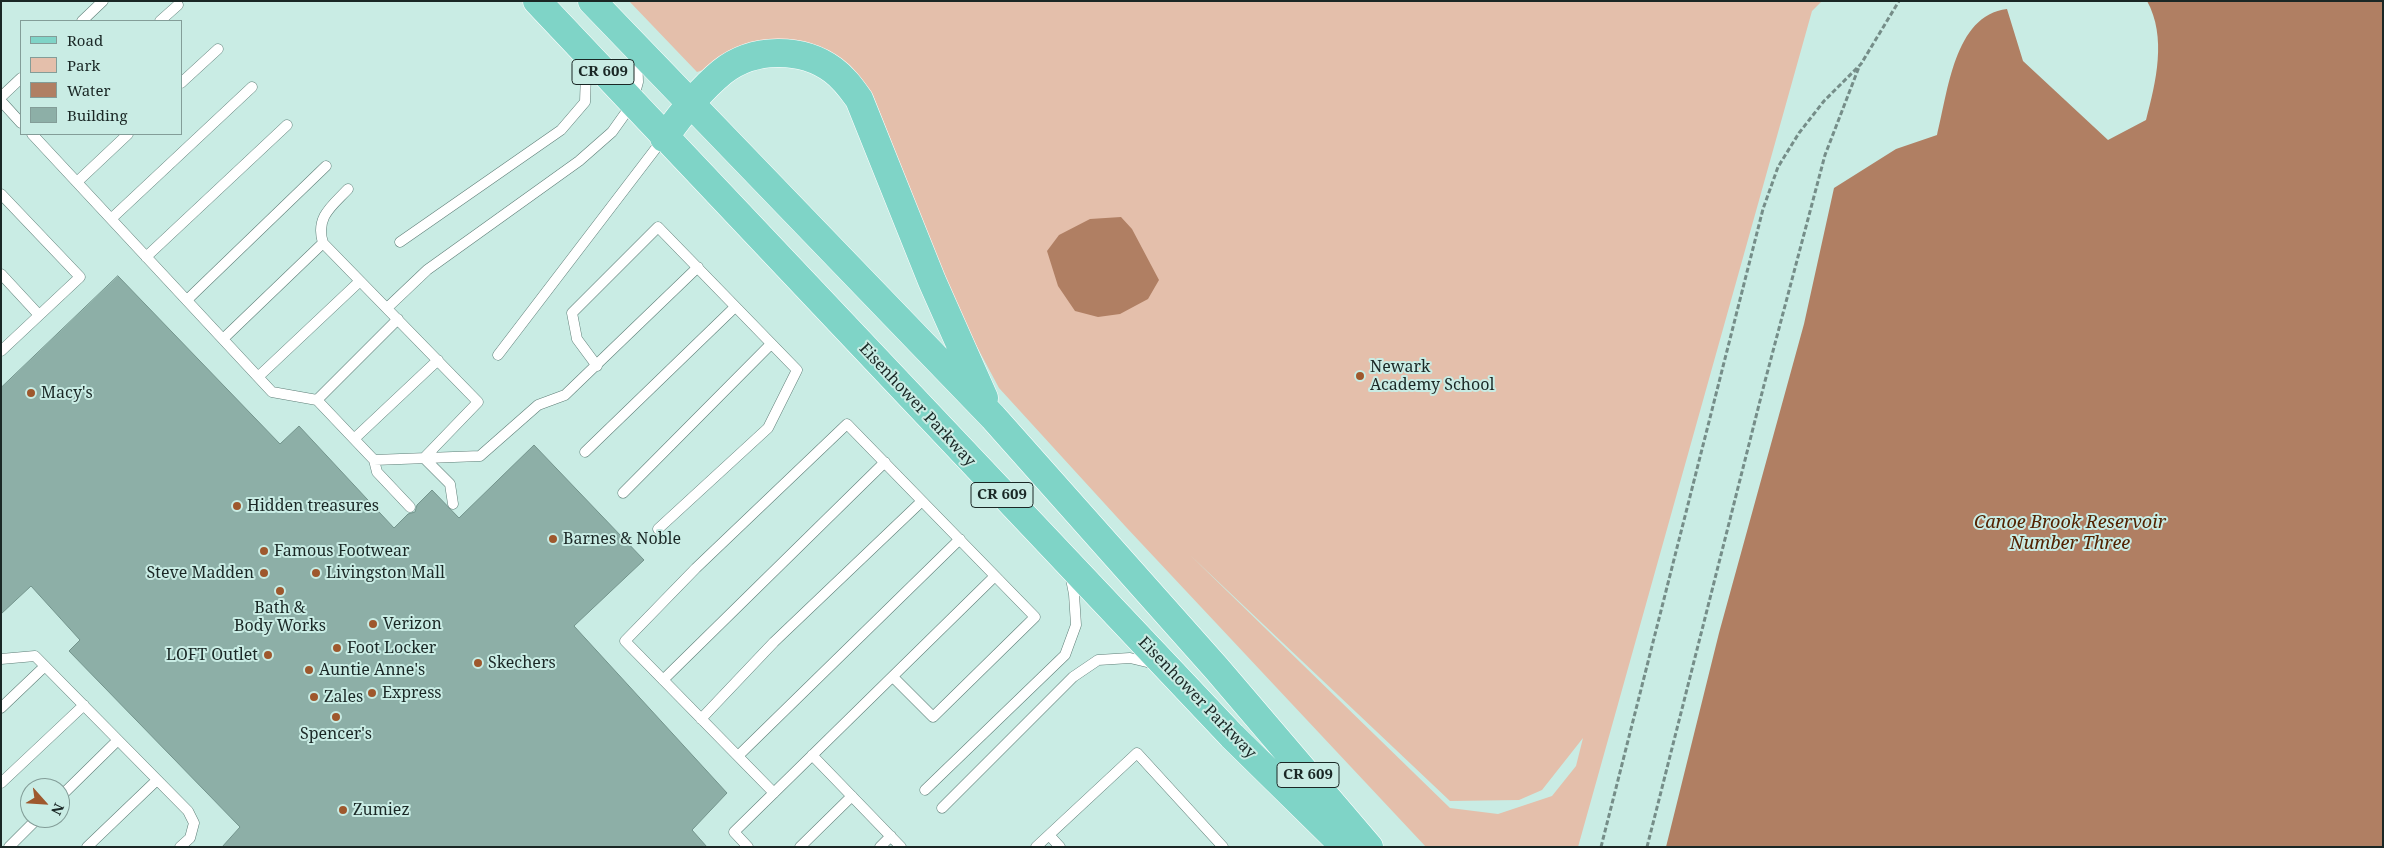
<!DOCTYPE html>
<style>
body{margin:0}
#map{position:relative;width:2384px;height:848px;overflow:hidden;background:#c9ece4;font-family:"Noto Serif",serif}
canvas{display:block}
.frame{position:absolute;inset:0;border:2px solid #1a2725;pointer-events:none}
.legend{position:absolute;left:20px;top:20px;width:162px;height:115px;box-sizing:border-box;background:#c9ece4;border:1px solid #839d98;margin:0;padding:6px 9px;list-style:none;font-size:15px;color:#1a2725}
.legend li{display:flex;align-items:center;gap:10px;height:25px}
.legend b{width:25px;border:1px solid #839d98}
.north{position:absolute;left:20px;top:778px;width:50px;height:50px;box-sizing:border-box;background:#c9ece4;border:1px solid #839d98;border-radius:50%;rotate:116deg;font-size:14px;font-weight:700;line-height:20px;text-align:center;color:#1a2725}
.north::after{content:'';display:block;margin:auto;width:18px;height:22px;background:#9e582d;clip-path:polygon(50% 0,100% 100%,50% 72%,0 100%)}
</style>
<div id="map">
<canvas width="2384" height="848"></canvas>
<div class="frame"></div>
<ul class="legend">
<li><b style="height:6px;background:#7fd4c7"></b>Road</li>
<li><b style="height:14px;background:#e4bfab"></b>Park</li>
<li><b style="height:14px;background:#b07f63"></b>Water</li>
<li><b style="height:14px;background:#8dafa7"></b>Building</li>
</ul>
<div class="north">N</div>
</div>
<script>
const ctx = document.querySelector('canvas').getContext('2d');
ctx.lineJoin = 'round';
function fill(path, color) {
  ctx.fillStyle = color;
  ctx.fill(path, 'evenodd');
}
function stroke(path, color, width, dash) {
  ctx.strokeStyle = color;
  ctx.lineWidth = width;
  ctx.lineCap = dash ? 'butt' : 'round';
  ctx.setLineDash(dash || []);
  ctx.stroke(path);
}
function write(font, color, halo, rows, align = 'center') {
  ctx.font = font + ' "Noto Serif",serif';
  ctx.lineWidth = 4;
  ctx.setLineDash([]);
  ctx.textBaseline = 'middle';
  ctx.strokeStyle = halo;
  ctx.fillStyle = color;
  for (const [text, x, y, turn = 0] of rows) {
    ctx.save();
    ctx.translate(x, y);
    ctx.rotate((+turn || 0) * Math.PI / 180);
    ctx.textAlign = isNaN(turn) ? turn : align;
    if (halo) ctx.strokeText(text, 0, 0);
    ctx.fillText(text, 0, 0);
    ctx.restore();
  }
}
fill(new Path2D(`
 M 629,1 L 1822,1 L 1812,11 L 1578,847 L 1426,847 L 1126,527 L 999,388 L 959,313 L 873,95 L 798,40 L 697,72 ZM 1190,555 L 1450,801 L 1519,800 L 1542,790 L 1583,738 L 1576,766 L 1552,796 L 1498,814 L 1450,808 Z`), '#e4bfab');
fill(new Path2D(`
 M 2147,1 L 2383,1 L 2383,847 L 1666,847 L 1719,633 L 1804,324 L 1834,188 L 1896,149 L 1937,135 C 1948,93 1954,15 2007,9 L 2023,61 L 2108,140 L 2146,120 C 2156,82 2167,37 2147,1 Z
 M 1121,217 L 1132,229 L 1159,280 L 1148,299 L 1120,314 L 1098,317 L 1075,311 L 1058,286 L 1047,251 L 1059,235 L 1090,219 Z`), '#b07f63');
const building = new Path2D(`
 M 118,276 L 280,444 L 299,426 L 394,528 L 408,514 L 415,512 L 417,505 L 432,490 L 459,518 L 534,445 L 644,560 L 574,626 L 727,793 L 692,830 L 707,847 L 222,847 L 240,827 L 69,651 L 80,640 L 31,586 L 1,614 L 1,388 Z`);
fill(building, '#8dafa7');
stroke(building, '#73948c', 1);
const lane = new Path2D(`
 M 82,21 L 103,1
 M 160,21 L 178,5
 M 181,83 L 218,49
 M 1,97 L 21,78
 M 1,101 L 21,123
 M 32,134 L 272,392 L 317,400 L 374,460 L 480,456 L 538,405 L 565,395 L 698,267
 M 77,182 L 128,134
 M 348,189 C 332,206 315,217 323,243 L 478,402 L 424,458 L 450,484 L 453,504
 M 1,194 L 80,277 L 1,351
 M 111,219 L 252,87
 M 400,242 L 561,130 L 585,102 L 586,73 L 581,60
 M 146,257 L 287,125
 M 1,274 L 39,315
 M 187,300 L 326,166
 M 387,308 L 427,270 L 579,161 L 612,132 L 632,104 L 638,82 L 637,54
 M 223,339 L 323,243
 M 498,355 L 663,139
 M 597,366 L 577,339 L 572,313 L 658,227 L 797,370 L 768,428 L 658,529
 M 258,377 L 360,281
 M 317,400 L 398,319
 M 354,439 L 438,360
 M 585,452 L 735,307
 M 374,460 L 377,472 L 410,507
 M 623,493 L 771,344
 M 1,659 L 35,656 L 188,811 L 194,823 L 190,838 L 180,847
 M 663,680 L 885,462
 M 1,708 L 45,666
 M 701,719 L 774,642 L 922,501
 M 812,755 L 901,847
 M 738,756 L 960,539
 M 1,783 L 84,705
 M 925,790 L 1065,655 L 1076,625 L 1074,594 L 1070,574
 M 774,793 L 625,641 L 696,568 L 847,424 L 1035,617 L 933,717 L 893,677
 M 60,797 L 118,740
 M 942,808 L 1073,677 L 1098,660 L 1130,658 L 1155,664
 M 1049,835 L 1060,847
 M 9,847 L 38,818
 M 87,847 L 157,780
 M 748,847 L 734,832 L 995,576
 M 800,847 L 852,796
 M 880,847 L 891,836
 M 1036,847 L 1137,753 L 1223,847`);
const primary = new Path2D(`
 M 537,1 L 1232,736 L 1345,847
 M 592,1 L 993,417 L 1217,669 L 1369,847
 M 664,138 C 681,114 699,91 722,72 C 753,47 802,47 833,70 C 844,78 851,88 859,99 L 932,281 L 984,398`);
stroke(lane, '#5e7e77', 11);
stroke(primary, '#fff', 29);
stroke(new Path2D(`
 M 1601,847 L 1763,209 L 1778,167 L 1799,133 L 1824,101 L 1861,64 L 1899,1
 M 1647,847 L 1764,385 L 1825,155 L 1859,67`), '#758d88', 3, [5, 2.5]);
stroke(lane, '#fff', 10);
stroke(primary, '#7fd4c7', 28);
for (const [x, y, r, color] of [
 [1360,376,5,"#9e582d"],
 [31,393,5,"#9e582d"],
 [237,506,5,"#9e582d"],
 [553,539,5,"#9e582d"],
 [264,551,5,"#9e582d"],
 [264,573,5,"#9e582d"],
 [316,573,5,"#9e582d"],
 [280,591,5,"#9e582d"],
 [373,624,5,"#9e582d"],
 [337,648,5,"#9e582d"],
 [268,655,5,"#9e582d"],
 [478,663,5,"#9e582d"],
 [309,670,5,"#9e582d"],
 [372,693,5,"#9e582d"],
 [314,697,5,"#9e582d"],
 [336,717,5,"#9e582d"],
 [343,810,5,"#9e582d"]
]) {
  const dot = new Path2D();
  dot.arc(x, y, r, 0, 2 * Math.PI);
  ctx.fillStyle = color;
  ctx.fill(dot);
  stroke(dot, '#c9ece4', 2);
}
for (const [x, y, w] of [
 [603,72,62],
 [1002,495,62],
 [1308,775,62]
]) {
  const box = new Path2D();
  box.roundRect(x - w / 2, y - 12.5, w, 25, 4);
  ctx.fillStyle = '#c9ece4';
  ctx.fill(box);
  stroke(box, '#1a2725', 1);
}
write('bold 15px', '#1a2725', null, [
 ["CR 609",603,72],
 ["CR 609",1002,495],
 ["CR 609",1308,775]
]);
write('16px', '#1a2725', '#c9ece4', [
 ["Newark",1370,367],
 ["Academy School",1370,385],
 ["Macy's",41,393],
 ["Hidden treasures",247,506],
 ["Barnes & Noble",563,539],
 ["Famous Footwear",274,551],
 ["Steve Madden",254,573,"right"],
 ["Livingston Mall",326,573],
 ["Bath &",280,608,"center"],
 ["Body Works",280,626,"center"],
 ["Verizon",383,624],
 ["Foot Locker",347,648],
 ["LOFT Outlet",258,655,"right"],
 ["Skechers",488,663],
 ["Auntie Anne's",319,670],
 ["Express",382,693],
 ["Zales",324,697],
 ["Spencer's",336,734,"center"],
 ["Zumiez",353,810]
], 'left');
write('16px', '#1a2725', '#c9ece4', [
 ["Eisenhower Parkway",917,405,47],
 ["Eisenhower Parkway",1197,698,46]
]);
write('italic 18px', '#522201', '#c9ece4', [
 ["Canoe Brook Reservoir",2070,523],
 ["Number Three",2070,544]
]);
</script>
